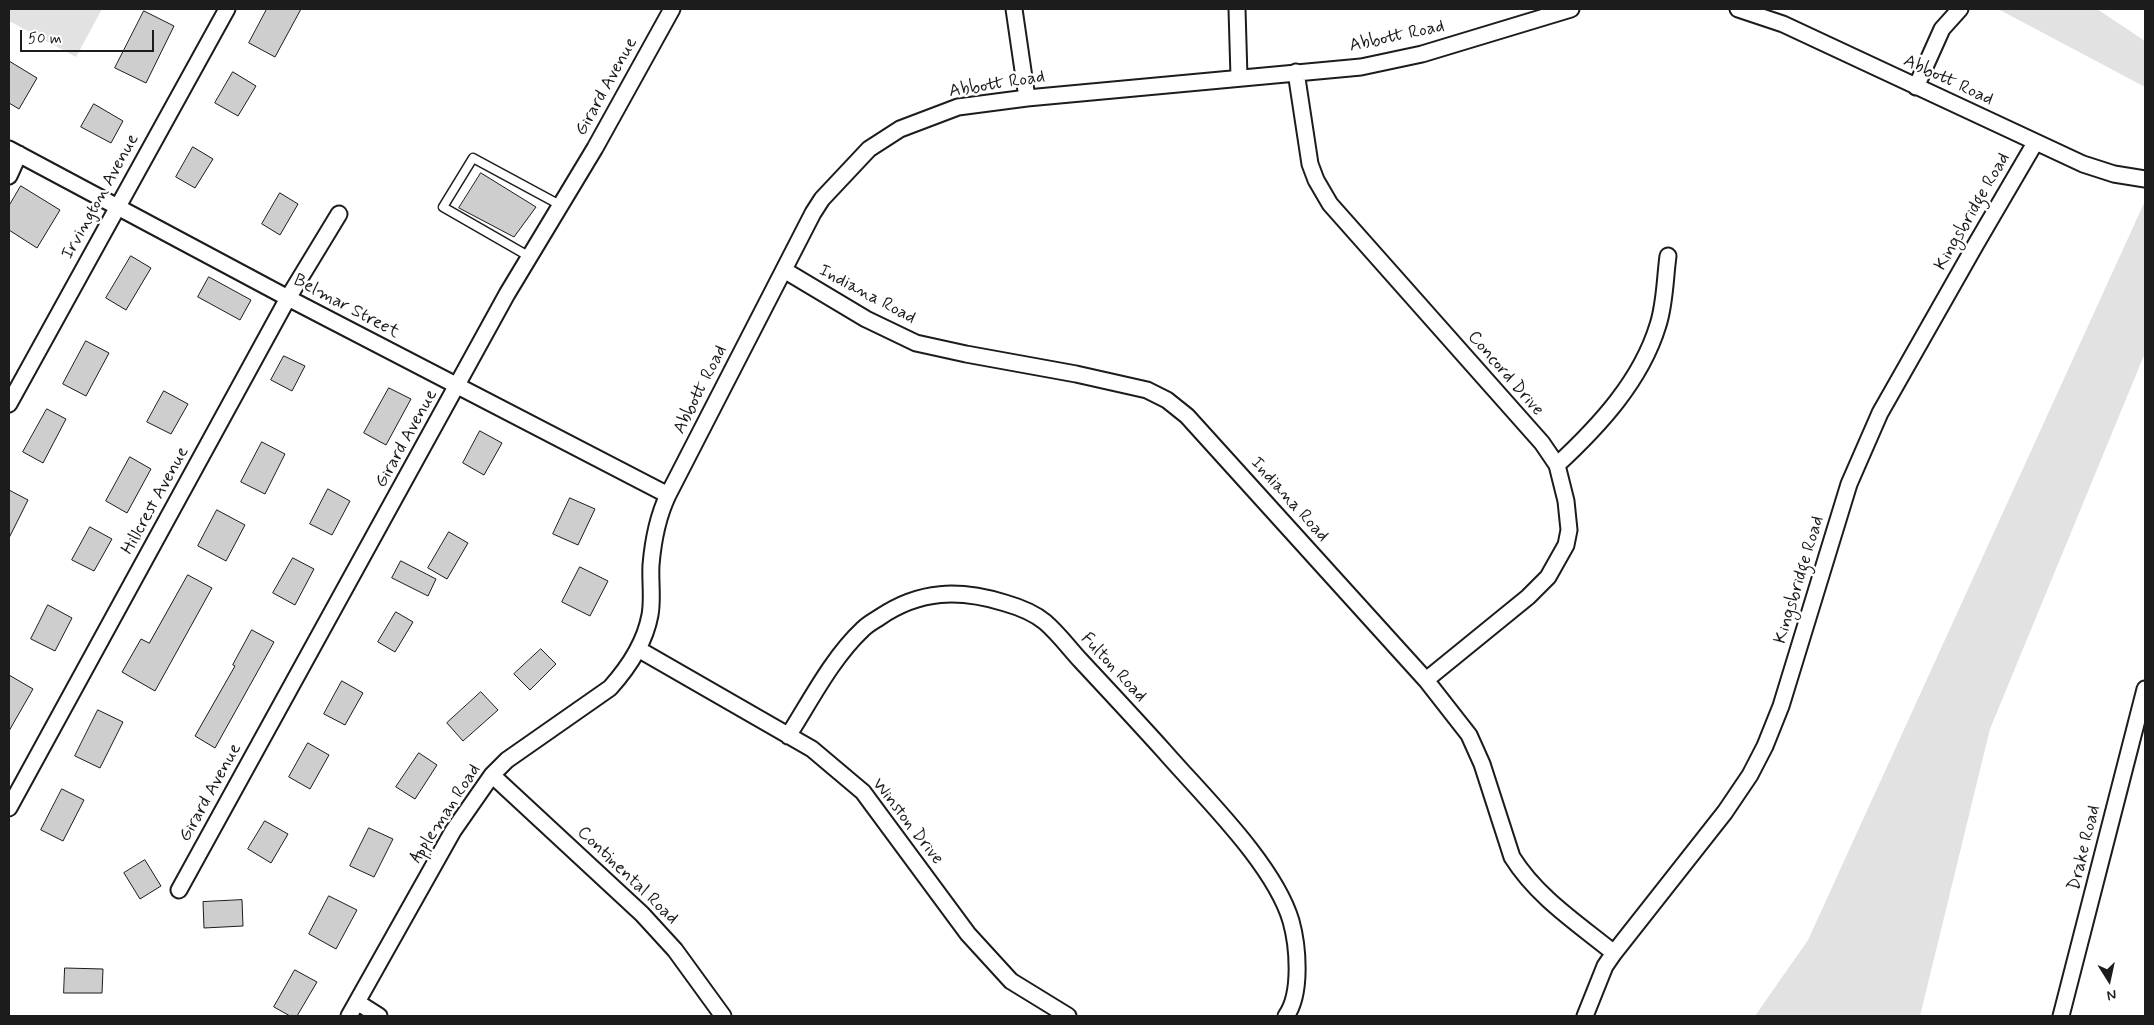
<!DOCTYPE html>
<style>
body{margin:0}
#map{position:relative;width:2154px;height:1025px;overflow:hidden;background:#fff;font-family:Mynerve,sans-serif}
canvas{display:block}
.frame{position:absolute;inset:0;border:10px solid #1c1c1c;pointer-events:none}
.north{position:absolute;left:2084px;top:955px;width:50px;height:50px;-webkit-text-stroke:4px #fff;paint-order:stroke;rotate:170deg;font-size:14px;font-weight:700;line-height:20px;text-align:center;color:#1c1c1c}
.north::after{content:'';display:block;margin:auto;width:18px;height:22px;background:#1c1c1c;clip-path:polygon(50% 0,100% 100%,50% 72%,0 100%)}
.scale{position:absolute;left:20px;top:30px;width:134px;height:22px;box-sizing:border-box;border:2px solid #1c1c1c;border-top:0;padding-left:6px;font-size:15px;line-height:18px;white-space:nowrap;color:#1c1c1c;-webkit-text-stroke:4px #fff;paint-order:stroke}
</style>
<div id="map">
<canvas width="2154" height="1025"></canvas>
<div class="frame"></div>
<div class="north">N</div>
<div class="scale">50 m</div>
</div>
<script>
const ctx = document.querySelector('canvas').getContext('2d');
ctx.lineJoin = 'round';
function fill(path, color) {
  ctx.fillStyle = color;
  ctx.fill(path, 'evenodd');
}
function stroke(path, color, width, dash) {
  ctx.strokeStyle = color;
  ctx.lineWidth = width;
  ctx.lineCap = dash ? 'butt' : 'round';
  ctx.setLineDash(dash || []);
  ctx.stroke(path);
}
function write(font, color, halo, rows, align = 'center') {
  ctx.font = font + ' Mynerve,sans-serif';
  ctx.lineWidth = 5;
  ctx.setLineDash([]);
  ctx.textBaseline = 'middle';
  ctx.strokeStyle = halo;
  ctx.fillStyle = color;
  for (const [text, x, y, turn = 0] of rows) {
    ctx.save();
    ctx.translate(x, y);
    ctx.rotate((+turn || 0) * Math.PI / 180);
    ctx.textAlign = isNaN(turn) ? turn : align;
    if (halo) ctx.strokeText(text, 0, 0);
    ctx.fillText(text, 0, 0);
    ctx.restore();
  }
}
fill(new Path2D(`
 M 9,9 L 102,9 L 76,57 L 9,21 Z
 M 1998,9 L 2097,9 L 2145,41 L 2145,87 Z
 M 2145,201 L 2145,353 L 1990,729 L 1920,1016 L 1755,1016 L 1808,940 Z`), '#e2e2e2');
const building = new Path2D(`
 M 267,9 L 301,9 L 275,57 L 249,43 Z
 M 144,11 L 174,26 L 146,83 L 115,68 Z
 M 9,61 L 37,78 L 19,109 L 9,103 Z
 M 233,72 L 256,86 L 238,116 L 215,103 Z
 M 94,104 L 123,121 L 111,143 L 81,127 Z
 M 193,147 L 213,159 L 195,188 L 176,177 Z
 M 481,173 L 536,207 L 514,237 L 459,208 Z
 M 21,186 L 60,210 L 37,248 L 9,230 L 9,206 Z
 M 280,193 L 298,204 L 280,235 L 262,224 Z
 M 131,256 L 151,268 L 126,310 L 106,298 Z
 M 209,277 L 251,300 L 240,320 L 198,297 Z
 M 86,341 L 109,353 L 86,396 L 63,384 Z
 M 284,356 L 305,366 L 292,391 L 271,380 Z
 M 389,388 L 411,399 L 386,445 L 364,433 Z
 M 164,391 L 188,404 L 171,434 L 147,422 Z
 M 47,409 L 66,419 L 43,463 L 23,452 Z
 M 480,431 L 502,443 L 484,475 L 463,463 Z
 M 262,442 L 285,454 L 265,494 L 241,482 Z
 M 130,457 L 151,469 L 127,513 L 106,501 Z
 M 328,489 L 350,501 L 332,535 L 310,524 Z
 M 9,490 L 28,500 L 9,538 Z
 M 570,498 L 595,509 L 578,545 L 553,534 Z
 M 217,510 L 245,525 L 226,561 L 198,546 Z
 M 90,527 L 112,539 L 94,571 L 72,560 Z
 M 449,532 L 468,543 L 447,579 L 428,568 Z
 M 293,558 L 314,569 L 295,605 L 273,593 Z
 M 401,561 L 436,579 L 428,596 L 392,578 Z
 M 580,567 L 608,581 L 590,616 L 562,602 Z
 M 188,575 L 212,588 L 155,691 L 122,672 L 141,639 L 149,643 Z
 M 48,605 L 72,618 L 55,651 L 31,639 Z
 M 396,612 L 413,622 L 395,652 L 378,642 Z
 M 252,630 L 274,642 L 215,748 L 195,736 L 235,666 L 233,665 Z
 M 541,649 L 556,664 L 530,690 L 514,674 Z
 M 9,675 L 33,689 L 9,731 Z
 M 342,681 L 363,693 L 345,725 L 324,714 Z
 M 481,692 L 498,710 L 463,741 L 447,723 Z
 M 98,710 L 123,722 L 100,768 L 75,756 Z
 M 308,743 L 329,755 L 310,789 L 289,777 Z
 M 419,753 L 437,765 L 415,799 L 396,787 Z
 M 62,789 L 84,800 L 63,841 L 41,830 Z
 M 265,821 L 288,834 L 271,863 L 248,849 Z
 M 369,828 L 393,839 L 374,877 L 350,866 Z
 M 145,860 L 161,886 L 140,899 L 124,873 Z
 M 329,896 L 357,910 L 336,949 L 309,934 Z
 M 242,900 L 243,926 L 204,928 L 203,902 Z
 M 65,968 L 103,969 L 102,993 L 64,993 Z
 M 295,970 L 317,982 L 297,1016 L 290,1016 L 274,1007 Z`);
fill(building, '#cecece');
stroke(building, '#1c1c1c', 1);
const lane = new Path2D(`
 M 530,257 L 443,207 L 473,158 L 560,205`);
const street = new Path2D(`
 M 1014,9 L 1027,98
 M 1237,9 L 1239,77
 M 1738,9 L 1783,24 L 2083,164 L 2114,174 L 2145,179
 M 1296,72 L 1310,164 L 1316,180 L 1330,204 L 1542,443 L 1557,465 L 1566,501 L 1569,530 L 1566,545 L 1548,577 L 1528,597 L 1426,680
 M 1916,87 L 1942,29 L 1960,9
 M 9,149 L 288,298 L 668,495
 M 9,176 L 19,154
 M 784,270 L 866,319 L 916,343 L 966,354 L 1076,374 L 1147,390 L 1167,400 L 1187,416 L 1426,680 L 1469,735 L 1482,764 L 1512,857 C 1537,897 1577,923 1614,953
 M 9,404 L 227,9
 M 1557,465 C 1599,426 1641,381 1658,325 C 1665,304 1665,278 1668,256
 M 638,649 L 812,749 L 863,792 L 968,934 L 1011,981 L 1068,1016
 M 788,736 C 811,700 832,658 863,629 C 868,624 874,621 880,617 C 920,590 959,589 1005,603 C 1019,607 1033,612 1045,622 C 1058,633 1069,648 1081,661 C 1109,691 1137,721 1164,751 C 1204,797 1274,864 1291,921 C 1298,946 1302,994 1286,1016
 M 492,775 L 642,914 L 675,950 L 723,1016
 M 9,808 L 288,298 L 339,214
 M 179,890 L 507,294 L 595,148 L 672,9
 M 357,1002 L 379,1016
 M 349,1016 L 453,831 L 492,775 L 507,760 L 610,688 C 628,668 645,642 650,615 C 653,599 650,581 651,565 C 653,541 658,516 668,495 L 813,213 L 822,199 L 869,149 L 900,129 L 958,107 L 1027,98 L 1361,67 L 1422,54 L 1571,9
 M 1585,1016 L 1605,966 L 1614,953 L 1725,812 L 1750,775 L 1765,746 L 1781,706 L 1849,484 L 1880,413 L 1976,244 L 2035,143
 M 2061,1016 L 2145,689`);
stroke(lane, '#1c1c1c', 11);
stroke(street, '#1c1c1c', 19);
stroke(lane, '#fff', 8);
stroke(street, '#fff', 15);
write('18px', '#1c1c1c', '#fff', [
 ["Abbott Road",1397,37,-12],
 ["Abbott Road",1948,81,25],
 ["Abbott Road",997,85,-9],
 ["Girard Avenue",607,87,-61],
 ["Irvington Avenue",101,197,-61],
 ["Kingsbridge Road",1973,212,-60],
 ["Indiana Road",867,295,28],
 ["Belmar Street",346,307,28],
 ["Concord Drive",1505,374,49],
 ["Abbott Road",701,390,-63],
 ["Girard Avenue",407,439,-61],
 ["Indiana Road",1289,500,48],
 ["Hillcrest Avenue",156,501,-61],
 ["Kingsbridge Road",1800,580,-73],
 ["Fulton Road",1113,668,47],
 ["Girard Avenue",211,793,-61],
 ["Appleman Road",446,814,-57],
 ["Winston Drive",907,822,52],
 ["Drake Road",2085,848,-76],
 ["Continental Road",627,876,44]
]);
</script>
